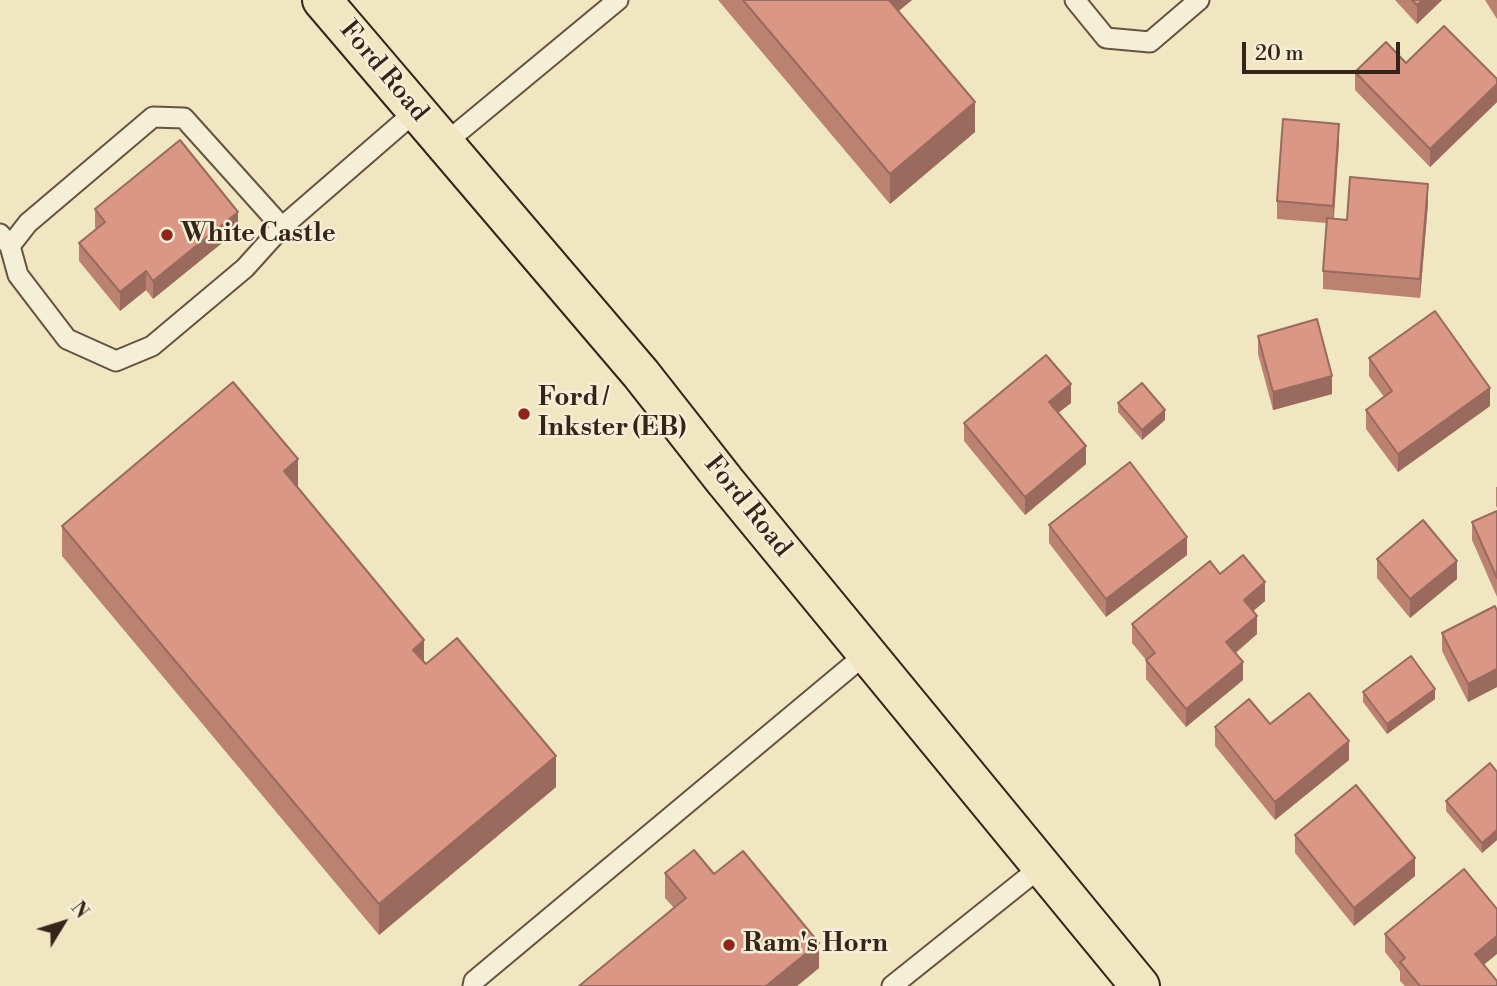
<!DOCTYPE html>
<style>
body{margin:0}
#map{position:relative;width:1497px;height:986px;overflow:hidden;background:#f0e6c2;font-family:"Libre Bodoni",serif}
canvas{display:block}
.north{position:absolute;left:28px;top:888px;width:70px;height:70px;-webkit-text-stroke:5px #f5efd7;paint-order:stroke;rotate:52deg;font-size:19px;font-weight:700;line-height:28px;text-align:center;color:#372418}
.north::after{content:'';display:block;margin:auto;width:24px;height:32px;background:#372418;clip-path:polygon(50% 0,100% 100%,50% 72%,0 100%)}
.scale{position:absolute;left:1242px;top:42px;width:158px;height:32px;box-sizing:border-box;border:4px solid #372418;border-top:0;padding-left:9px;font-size:21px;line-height:24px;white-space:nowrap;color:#372418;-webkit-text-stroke:5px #f5efd7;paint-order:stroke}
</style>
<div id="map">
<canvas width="1497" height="986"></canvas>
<div class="north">N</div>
<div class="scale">20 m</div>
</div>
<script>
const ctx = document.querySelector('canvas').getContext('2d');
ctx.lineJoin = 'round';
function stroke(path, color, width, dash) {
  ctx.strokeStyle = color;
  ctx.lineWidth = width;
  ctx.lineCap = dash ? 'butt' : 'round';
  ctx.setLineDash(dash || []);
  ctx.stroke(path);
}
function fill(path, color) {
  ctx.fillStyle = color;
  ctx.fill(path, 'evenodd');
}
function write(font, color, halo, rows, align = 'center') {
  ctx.font = font + ' "Libre Bodoni",serif';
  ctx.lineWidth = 5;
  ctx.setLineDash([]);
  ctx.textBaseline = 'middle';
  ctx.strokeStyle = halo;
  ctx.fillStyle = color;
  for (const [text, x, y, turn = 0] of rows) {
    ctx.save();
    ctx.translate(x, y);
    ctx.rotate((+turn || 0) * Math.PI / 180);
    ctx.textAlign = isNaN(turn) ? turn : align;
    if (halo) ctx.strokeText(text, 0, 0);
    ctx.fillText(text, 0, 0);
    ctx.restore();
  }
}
const service = new Path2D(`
 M 1075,0 L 1106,38 L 1150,42 L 1199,0
 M 444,144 L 618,0
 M 0,234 L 10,246 L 18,275 L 67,339 L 116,361 L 152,346 L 245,268 L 282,227 L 416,111
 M 10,246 L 28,223 L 153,117 L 184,118 L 282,227
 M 473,986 L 474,981 L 867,653
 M 892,986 L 1042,866`);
const primary = new Path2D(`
 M 322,0 L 641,374 L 725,481 L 1140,986`);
stroke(service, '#655442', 23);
stroke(primary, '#372418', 42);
stroke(service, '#f5efd7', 19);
stroke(primary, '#f0e6c2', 38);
fill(new Path2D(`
 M 718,0 L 912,0 L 898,11 L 975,132 L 890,204 Z
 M 1395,0 L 1442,0 L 1417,24 Z
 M 1485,0 L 1497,0 L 1497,19 Z
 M 1406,63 L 1497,79 L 1497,102 L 1430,167 L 1355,90 L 1355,72 Z
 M 1339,142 L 1334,218 L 1347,220 L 1428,203 L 1420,298 L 1323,289 L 1323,271 L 1327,223 L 1277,219 L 1277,201 Z
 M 95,209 L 238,230 L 153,299 L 146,290 L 120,311 L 79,261 L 79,243 L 96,229 L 95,227 Z
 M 1258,336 L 1332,394 L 1273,410 L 1258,354 Z
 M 1369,358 L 1490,406 L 1398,472 L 1366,429 L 1366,410 L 1384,397 L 1369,376 Z
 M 1071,403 L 1058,413 L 1086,464 L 1025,515 L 964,441 L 964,423 Z
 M 1118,403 L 1165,420 L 1142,440 L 1118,412 Z
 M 1496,487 L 1497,487 L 1497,508 L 1496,506 Z
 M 298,488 L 424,663 L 556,787 L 379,935 L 62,556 L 62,526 Z
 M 1497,511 L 1497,597 L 1472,540 L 1472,522 Z
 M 1049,525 L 1187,555 L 1106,617 L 1049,543 Z
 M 1377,559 L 1457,579 L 1410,618 L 1377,578 Z
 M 1220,574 L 1265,601 L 1253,611 L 1257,634 L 1236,653 L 1243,680 L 1186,727 L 1146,679 L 1146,660 L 1132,643 L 1132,624 Z
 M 1497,611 L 1497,687 L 1468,702 L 1442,651 L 1442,633 Z
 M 1363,692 L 1435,699 L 1387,734 L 1363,702 Z
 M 1270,724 L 1349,760 L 1275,820 L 1215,746 L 1215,727 Z
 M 1497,772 L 1497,840 L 1482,853 L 1446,811 L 1446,801 Z
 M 1295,835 L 1415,876 L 1354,926 L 1295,853 Z
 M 665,873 L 714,874 L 819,968 L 797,986 L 579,986 L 674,908 L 665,898 Z
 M 1385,934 L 1484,965 L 1497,986 L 1405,986 L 1400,981 L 1400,971 L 1385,952 Z`), '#bb8272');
fill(new Path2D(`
 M 883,0 L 912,0 L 883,24 Z
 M 1423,0 L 1442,0 L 1417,24 L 1417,5 Z
 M 1497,84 L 1497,102 L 1430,167 L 1430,149 Z
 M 975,102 L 975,132 L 890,204 L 890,174 Z
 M 1339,124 L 1339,142 L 1333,224 L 1333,206 Z
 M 1428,184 L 1428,203 L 1420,298 L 1420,279 Z
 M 238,212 L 238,230 L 153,299 L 153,281 Z
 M 146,271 L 146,290 L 120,311 L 120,292 Z
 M 1332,376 L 1332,394 L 1273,410 L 1273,392 Z
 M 1071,384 L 1071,403 L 1049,420 L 1049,402 Z
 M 1490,388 L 1490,406 L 1398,472 L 1398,454 Z
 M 1165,410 L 1165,420 L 1142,440 L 1142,430 Z
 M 1086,446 L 1086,464 L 1025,515 L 1025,497 Z
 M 298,459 L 298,490 L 284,471 Z
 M 1187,537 L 1187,555 L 1106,617 L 1106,599 Z
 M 1457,561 L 1457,579 L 1410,618 L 1410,599 Z
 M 1265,582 L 1265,601 L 1244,619 L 1244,600 Z
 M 1257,616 L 1257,634 L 1226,660 L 1226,642 Z
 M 424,640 L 424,670 L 413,650 Z
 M 1243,662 L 1243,680 L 1186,727 L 1186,709 Z
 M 1497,669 L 1497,687 L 1468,702 L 1468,684 Z
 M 1435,689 L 1435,699 L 1387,734 L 1387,724 Z
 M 1349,741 L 1349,760 L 1275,820 L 1275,802 Z
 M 556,756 L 556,787 L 379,935 L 379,904 Z
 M 1497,830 L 1497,840 L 1482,853 L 1482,843 Z
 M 1415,858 L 1415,876 L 1354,926 L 1354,908 Z
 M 1497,936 L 1497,954 L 1475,972 L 1475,954 Z
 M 819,943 L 819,968 L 797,986 L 766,986 Z`), '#996a5d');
const building = new Path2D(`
 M 743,0 L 889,0 L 975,102 L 890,174 Z
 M 1412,0 L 1423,0 L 1417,5 Z
 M 1444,26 L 1497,79 L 1497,84 L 1430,149 L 1355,72 L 1386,42 L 1406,63 Z
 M 1283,119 L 1339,124 L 1333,206 L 1277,201 Z
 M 180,140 L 238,212 L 153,281 L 146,271 L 120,292 L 79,243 L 105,222 L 95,209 Z
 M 1350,177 L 1428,184 L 1420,279 L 1323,271 L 1327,218 L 1347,220 Z
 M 1435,311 L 1490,388 L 1398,454 L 1366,410 L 1392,391 L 1369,358 Z
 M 1317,319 L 1332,376 L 1273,392 L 1258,336 Z
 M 1046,355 L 1071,384 L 1049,402 L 1086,446 L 1025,497 L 964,423 Z
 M 233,382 L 298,459 L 284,471 L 424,640 L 413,650 L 426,664 L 457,638 L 556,756 L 379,904 L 62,526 Z
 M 1142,383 L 1165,410 L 1142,430 L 1118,403 Z
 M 1130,462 L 1187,537 L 1106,599 L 1049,525 Z
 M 1497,511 L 1497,578 L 1472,522 Z
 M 1423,520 L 1457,561 L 1410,599 L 1377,559 Z
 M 1243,555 L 1265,582 L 1244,600 L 1257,616 L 1226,642 L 1243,662 L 1186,709 L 1146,660 L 1155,653 L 1132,624 L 1210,561 L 1220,574 Z
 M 1495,606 L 1497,611 L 1497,669 L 1468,684 L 1442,633 Z
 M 1411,656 L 1435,689 L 1387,724 L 1363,692 Z
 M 1309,693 L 1349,741 L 1275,802 L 1215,727 L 1249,699 L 1270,724 Z
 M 1490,763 L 1497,772 L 1497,830 L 1482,843 L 1446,801 Z
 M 1356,785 L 1415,858 L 1354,908 L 1295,835 Z
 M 694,850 L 714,874 L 743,851 L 819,943 L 766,986 L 579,986 L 686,898 L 665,873 Z
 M 1464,869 L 1497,909 L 1497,936 L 1475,954 L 1497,981 L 1497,986 L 1420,986 L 1400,962 L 1405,958 L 1385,934 Z`);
fill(building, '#da9785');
stroke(building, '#996a5d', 2);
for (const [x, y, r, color] of [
 [167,235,7,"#8f2418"],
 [524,414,7,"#8f2418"],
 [729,945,7,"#8f2418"]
]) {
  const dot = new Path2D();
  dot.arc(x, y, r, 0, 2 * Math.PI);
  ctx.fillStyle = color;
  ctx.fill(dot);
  stroke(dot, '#f5efd7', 2.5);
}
write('26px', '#372418', '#f5efd7', [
 ["Ford Road",383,72,50],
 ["Ford Road",747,507,51]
]);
write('bold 26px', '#372418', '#f5efd7', [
 ["White Castle",181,235],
 ["Ford /",538,399],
 ["Inkster (EB)",538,429],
 ["Ram's Horn",743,945]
], 'left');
</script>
